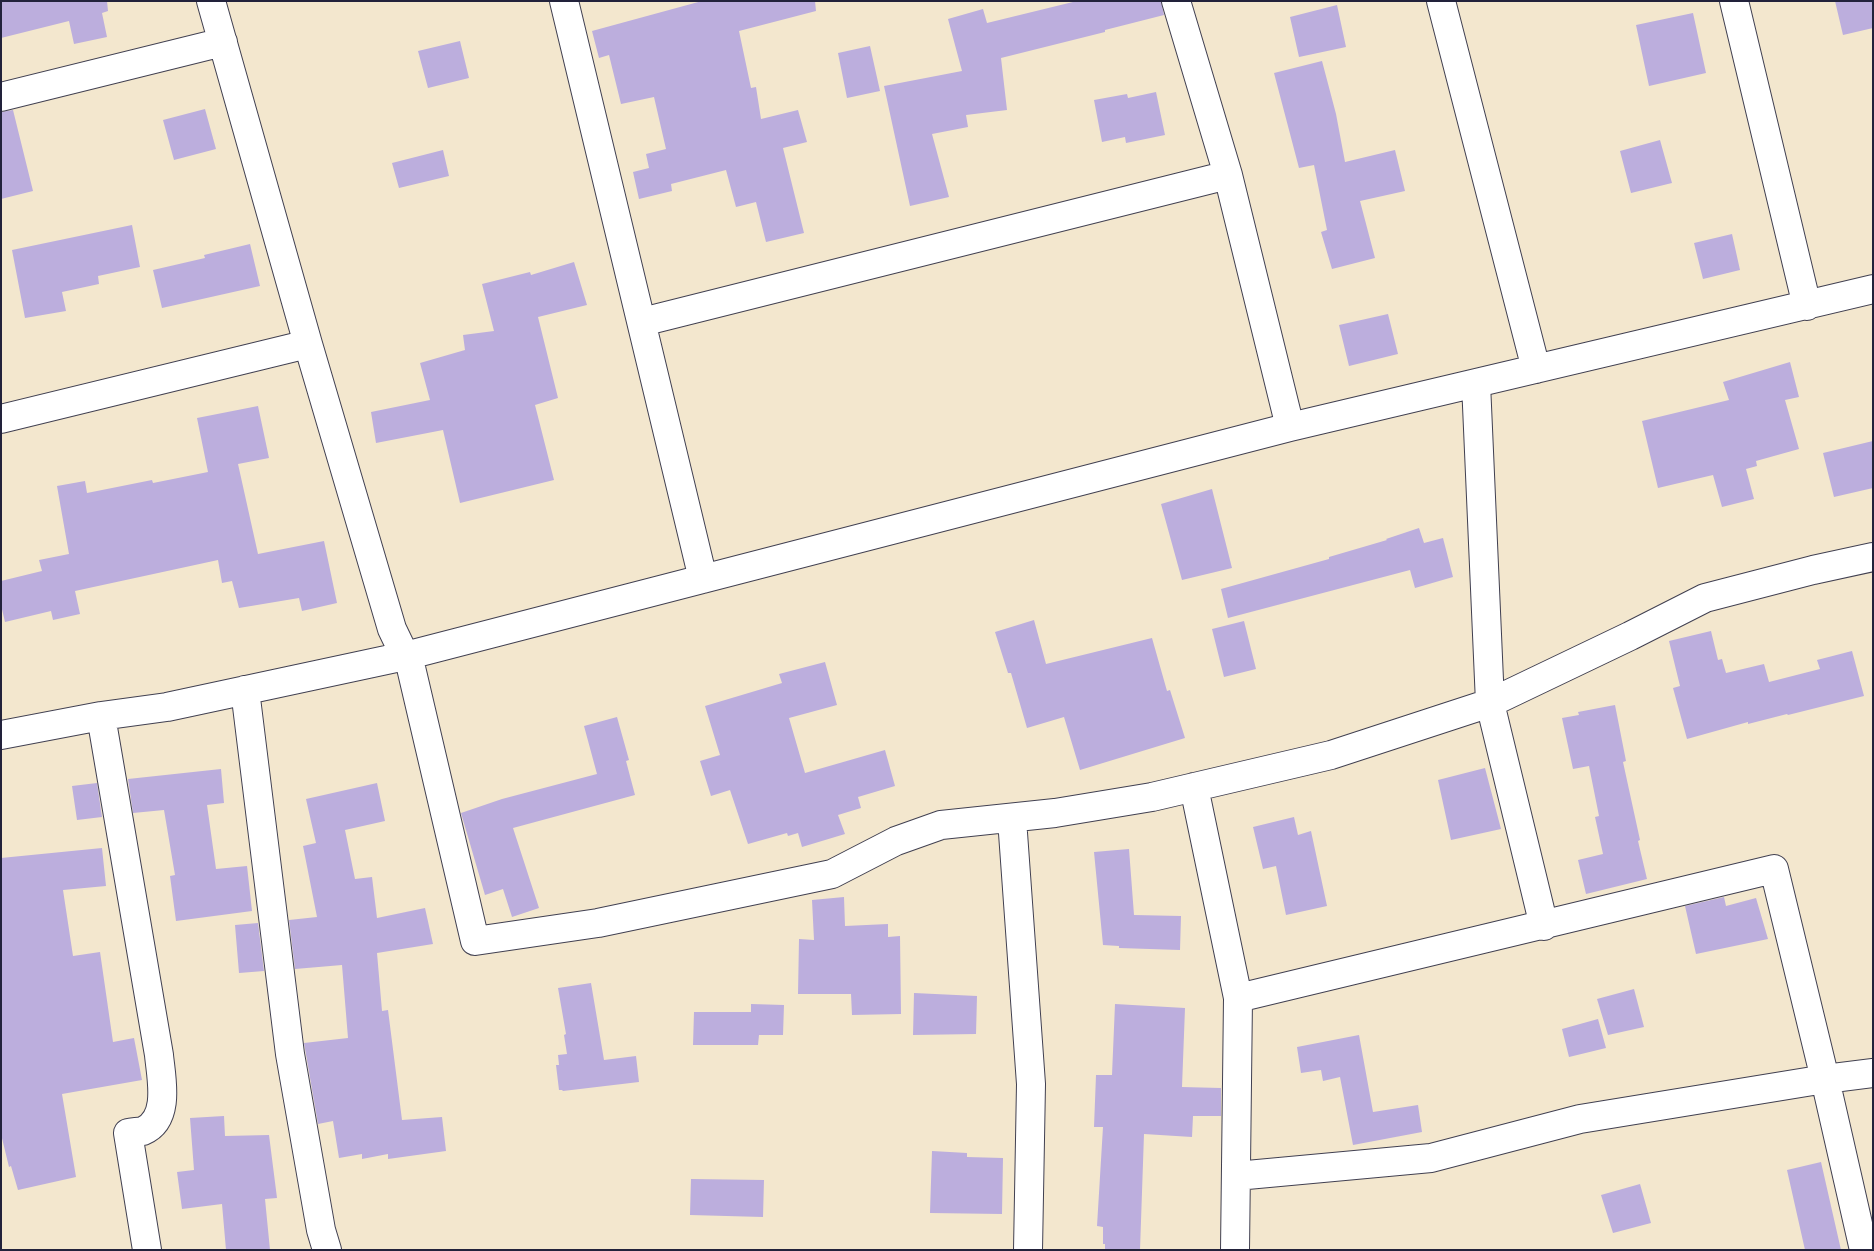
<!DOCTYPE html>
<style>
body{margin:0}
#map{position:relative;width:1874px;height:1251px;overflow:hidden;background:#f3e7ce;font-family:"Patrick Hand",sans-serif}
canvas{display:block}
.frame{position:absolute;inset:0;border:2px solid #22223b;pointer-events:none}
</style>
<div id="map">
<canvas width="1874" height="1251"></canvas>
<div class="frame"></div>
</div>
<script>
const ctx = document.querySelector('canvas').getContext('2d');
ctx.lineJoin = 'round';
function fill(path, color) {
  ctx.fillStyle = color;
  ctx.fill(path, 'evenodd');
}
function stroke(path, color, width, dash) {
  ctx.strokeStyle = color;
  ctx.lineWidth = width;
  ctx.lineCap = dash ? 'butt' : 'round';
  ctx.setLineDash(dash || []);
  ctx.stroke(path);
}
fill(new Path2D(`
 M 1,1 L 107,1 L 108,11 L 102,13 L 107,37 L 74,44 L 69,21 L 1,38 Z
 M 702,1 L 815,1 L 816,11 L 739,31 L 751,88 L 756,87 L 761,119 L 798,110 L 807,142 L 783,148 L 804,233 L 766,242 L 756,202 L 736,207 L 726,170 L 671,184 L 672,191 L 639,199 L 633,172 L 649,168 L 646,154 L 666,149 L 654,97 L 621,104 L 609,55 L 599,58 L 592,31 Z
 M 1077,1 L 1161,1 L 1164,15 L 1105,30 L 1105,32 L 1001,58 L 1007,110 L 966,115 L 968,127 L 932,134 L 949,197 L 910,206 L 884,86 L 962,71 L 948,19 L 983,9 L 987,23 Z
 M 1835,1 L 1873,1 L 1873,28 L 1843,35 Z
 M 1337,5 L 1346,47 L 1299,57 L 1290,17 Z
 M 1693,13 L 1706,73 L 1649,86 L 1636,25 Z
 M 460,41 L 469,78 L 428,88 L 418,51 Z
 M 870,46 L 880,91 L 847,98 L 838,53 Z
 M 1322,61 L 1336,114 L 1345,162 L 1395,150 L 1405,191 L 1360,201 L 1375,258 L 1332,269 L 1321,232 L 1327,230 L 1314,165 L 1299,168 L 1274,73 Z
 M 1156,92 L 1165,135 L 1126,143 L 1125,137 L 1102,142 L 1094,100 L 1127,94 L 1128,98 Z
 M 205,109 L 216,149 L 174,160 L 163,120 Z
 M 13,110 L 33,191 L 1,199 L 1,112 Z
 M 1660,140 L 1672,183 L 1631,193 L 1620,151 Z
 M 443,150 L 449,176 L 399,188 L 392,163 Z
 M 132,225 L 140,267 L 98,276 L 99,284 L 62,292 L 66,311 L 25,318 L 12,250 Z
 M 1732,234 L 1740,270 L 1703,279 L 1694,243 Z
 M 250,244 L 260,286 L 162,308 L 153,270 L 205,258 L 204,255 Z
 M 574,262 L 587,305 L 538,317 L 558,398 L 535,405 L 554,480 L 460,503 L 443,430 L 376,443 L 371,412 L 430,400 L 420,363 L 465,350 L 463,335 L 494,331 L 482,284 L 530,272 L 531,275 Z
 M 1388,314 L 1398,354 L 1349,366 L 1339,325 Z
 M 1790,362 L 1799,397 L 1785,400 L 1799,449 L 1756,461 L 1757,466 L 1746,469 L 1754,499 L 1722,507 L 1713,475 L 1658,488 L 1642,421 L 1729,400 L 1723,382 Z
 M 258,406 L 269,458 L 238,464 L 258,554 L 324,541 L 337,603 L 302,611 L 299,598 L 239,608 L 232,581 L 222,583 L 218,560 L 75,591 L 80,614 L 53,620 L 51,611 L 5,622 L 1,605 L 1,581 L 42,571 L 39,560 L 69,554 L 57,486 L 85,481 L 87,493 L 152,480 L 153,483 L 208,472 L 197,418 Z
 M 1873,441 L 1873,488 L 1834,497 L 1823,453 Z
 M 1212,489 L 1232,568 L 1182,580 L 1161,504 Z
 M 1419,528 L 1424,543 L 1443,538 L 1453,577 L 1415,588 L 1410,570 L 1228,618 L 1221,589 L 1329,559 L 1329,557 L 1387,540 L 1386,539 Z
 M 1034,620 L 1046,664 L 1152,638 L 1167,691 L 1170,690 L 1185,738 L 1080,770 L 1064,717 L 1027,728 L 1011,673 L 1008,673 L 995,632 Z
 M 1244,621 L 1256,669 L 1224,677 L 1212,629 Z
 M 1711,631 L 1718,660 L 1722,659 L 1726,673 L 1764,664 L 1769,682 L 1820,669 L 1817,660 L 1852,651 L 1864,696 L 1788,715 L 1787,714 L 1748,724 L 1748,722 L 1687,739 L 1673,688 L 1680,686 L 1669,641 Z
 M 825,662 L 837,705 L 789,718 L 805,773 L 885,750 L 895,786 L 858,797 L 861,808 L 838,815 L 845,834 L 802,847 L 798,833 L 788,836 L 787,833 L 748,844 L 730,790 L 711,796 L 700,761 L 720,755 L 705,706 L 782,683 L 779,674 Z
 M 1615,705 L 1626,761 L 1623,762 L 1640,840 L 1638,841 L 1647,879 L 1586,894 L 1578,860 L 1603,854 L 1595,817 L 1599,816 L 1589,766 L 1573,769 L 1562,718 L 1579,715 L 1578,712 Z
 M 617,717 L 629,760 L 626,761 L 635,795 L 513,828 L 539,908 L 512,917 L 503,889 L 485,895 L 461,813 L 502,799 L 597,774 L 584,726 Z
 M 1485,768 L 1501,829 L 1451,840 L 1438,780 Z
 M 221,769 L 224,803 L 207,805 L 216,869 L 247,866 L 252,911 L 176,921 L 170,876 L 175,875 L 164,810 L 133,813 L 128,779 Z
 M 97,783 L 102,817 L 77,820 L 72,786 Z
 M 377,783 L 385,821 L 345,830 L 355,879 L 372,877 L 377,918 L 425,908 L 433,944 L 377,953 L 382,1011 L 388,1010 L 402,1120 L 442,1117 L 446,1151 L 388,1159 L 388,1154 L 362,1159 L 362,1154 L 339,1158 L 333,1121 L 318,1124 L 304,1043 L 348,1038 L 342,965 L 295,969 L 289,920 L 317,917 L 303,846 L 316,843 L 306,799 Z
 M 1294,817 L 1298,835 L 1311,831 L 1327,906 L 1286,915 L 1276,866 L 1263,869 L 1253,827 Z
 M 102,848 L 106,886 L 63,890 L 73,956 L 100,952 L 113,1042 L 134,1038 L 142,1080 L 62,1094 L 76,1177 L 18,1190 L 11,1166 L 9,1167 L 1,1134 L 1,858 Z
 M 1129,849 L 1134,915 L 1181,916 L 1180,950 L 1119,948 L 1119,946 L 1103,945 L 1094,852 Z
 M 844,897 L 845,926 L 888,924 L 888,937 L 900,936 L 901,1014 L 852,1015 L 851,994 L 798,994 L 799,939 L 814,940 L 812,900 Z
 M 1724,897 L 1726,906 L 1756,898 L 1768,939 L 1696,954 L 1685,906 Z
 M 258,923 L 264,971 L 239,973 L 235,925 Z
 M 591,983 L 604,1060 L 636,1056 L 639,1082 L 563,1091 L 562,1090 L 559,1090 L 556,1065 L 559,1065 L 558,1055 L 567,1054 L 564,1035 L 566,1034 L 558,988 Z
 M 1634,989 L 1644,1027 L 1608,1035 L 1597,999 Z
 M 914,993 L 977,996 L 976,1034 L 913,1035 Z
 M 751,1004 L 784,1005 L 783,1035 L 759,1035 L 758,1045 L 693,1045 L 694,1012 L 751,1012 Z
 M 1115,1004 L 1185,1008 L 1182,1087 L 1221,1088 L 1221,1116 L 1193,1116 L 1192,1137 L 1144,1134 L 1140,1250 L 1105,1250 L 1105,1244 L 1103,1244 L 1103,1227 L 1097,1226 L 1103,1127 L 1094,1127 L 1096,1075 L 1112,1075 Z
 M 1598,1019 L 1606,1048 L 1569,1057 L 1562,1029 Z
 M 1359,1035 L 1373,1112 L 1418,1105 L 1422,1132 L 1353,1145 L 1340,1077 L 1323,1081 L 1321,1070 L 1301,1073 L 1297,1047 Z
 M 224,1116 L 225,1136 L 269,1135 L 277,1198 L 265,1199 L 270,1250 L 226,1250 L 222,1204 L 182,1209 L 177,1172 L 194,1170 L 190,1118 Z
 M 932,1151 L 967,1153 L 967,1157 L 1003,1158 L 1002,1214 L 930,1213 Z
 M 1821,1162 L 1841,1250 L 1805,1250 L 1787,1170 Z
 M 691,1179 L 764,1180 L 763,1217 L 690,1215 Z
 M 1640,1184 L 1651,1223 L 1613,1233 L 1601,1195 Z`), '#bcaedd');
const minor = new Path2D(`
 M 211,1 L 308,344 L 392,629 L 405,656 L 1290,427 L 1873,289
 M 564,1 L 703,579
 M 1176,1 L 1228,175 L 1290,427
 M 1441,1 L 1536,369
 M 1734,1 L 1807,306
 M 1,97 L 223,42
 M 642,322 L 1228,175
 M 1476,383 L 1490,703 L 1544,926
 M 1,419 L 308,344
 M 245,690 L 290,1054 L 321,1230 L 327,1250
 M 101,716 L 159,1055 C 161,1077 171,1119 143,1131 C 139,1132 132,1132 128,1133 L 147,1250
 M 1,735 L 101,716 L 167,707 L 405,656 L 409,659 L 475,941 L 598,923 L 832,874 L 896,841 L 941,825 L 1055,813 L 1152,797 L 1331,755 L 1490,703 L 1630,636 L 1705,598 L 1813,570 L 1873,557
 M 1194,787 L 1238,998 L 1235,1250
 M 1012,819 L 1031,1084 L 1028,1250
 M 1238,998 L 1774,869 L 1825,1079 L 1864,1250
 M 1236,1176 L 1431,1158 L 1580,1119 L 1825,1079 L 1873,1073`);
stroke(minor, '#414051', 30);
stroke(minor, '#fff', 28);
</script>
